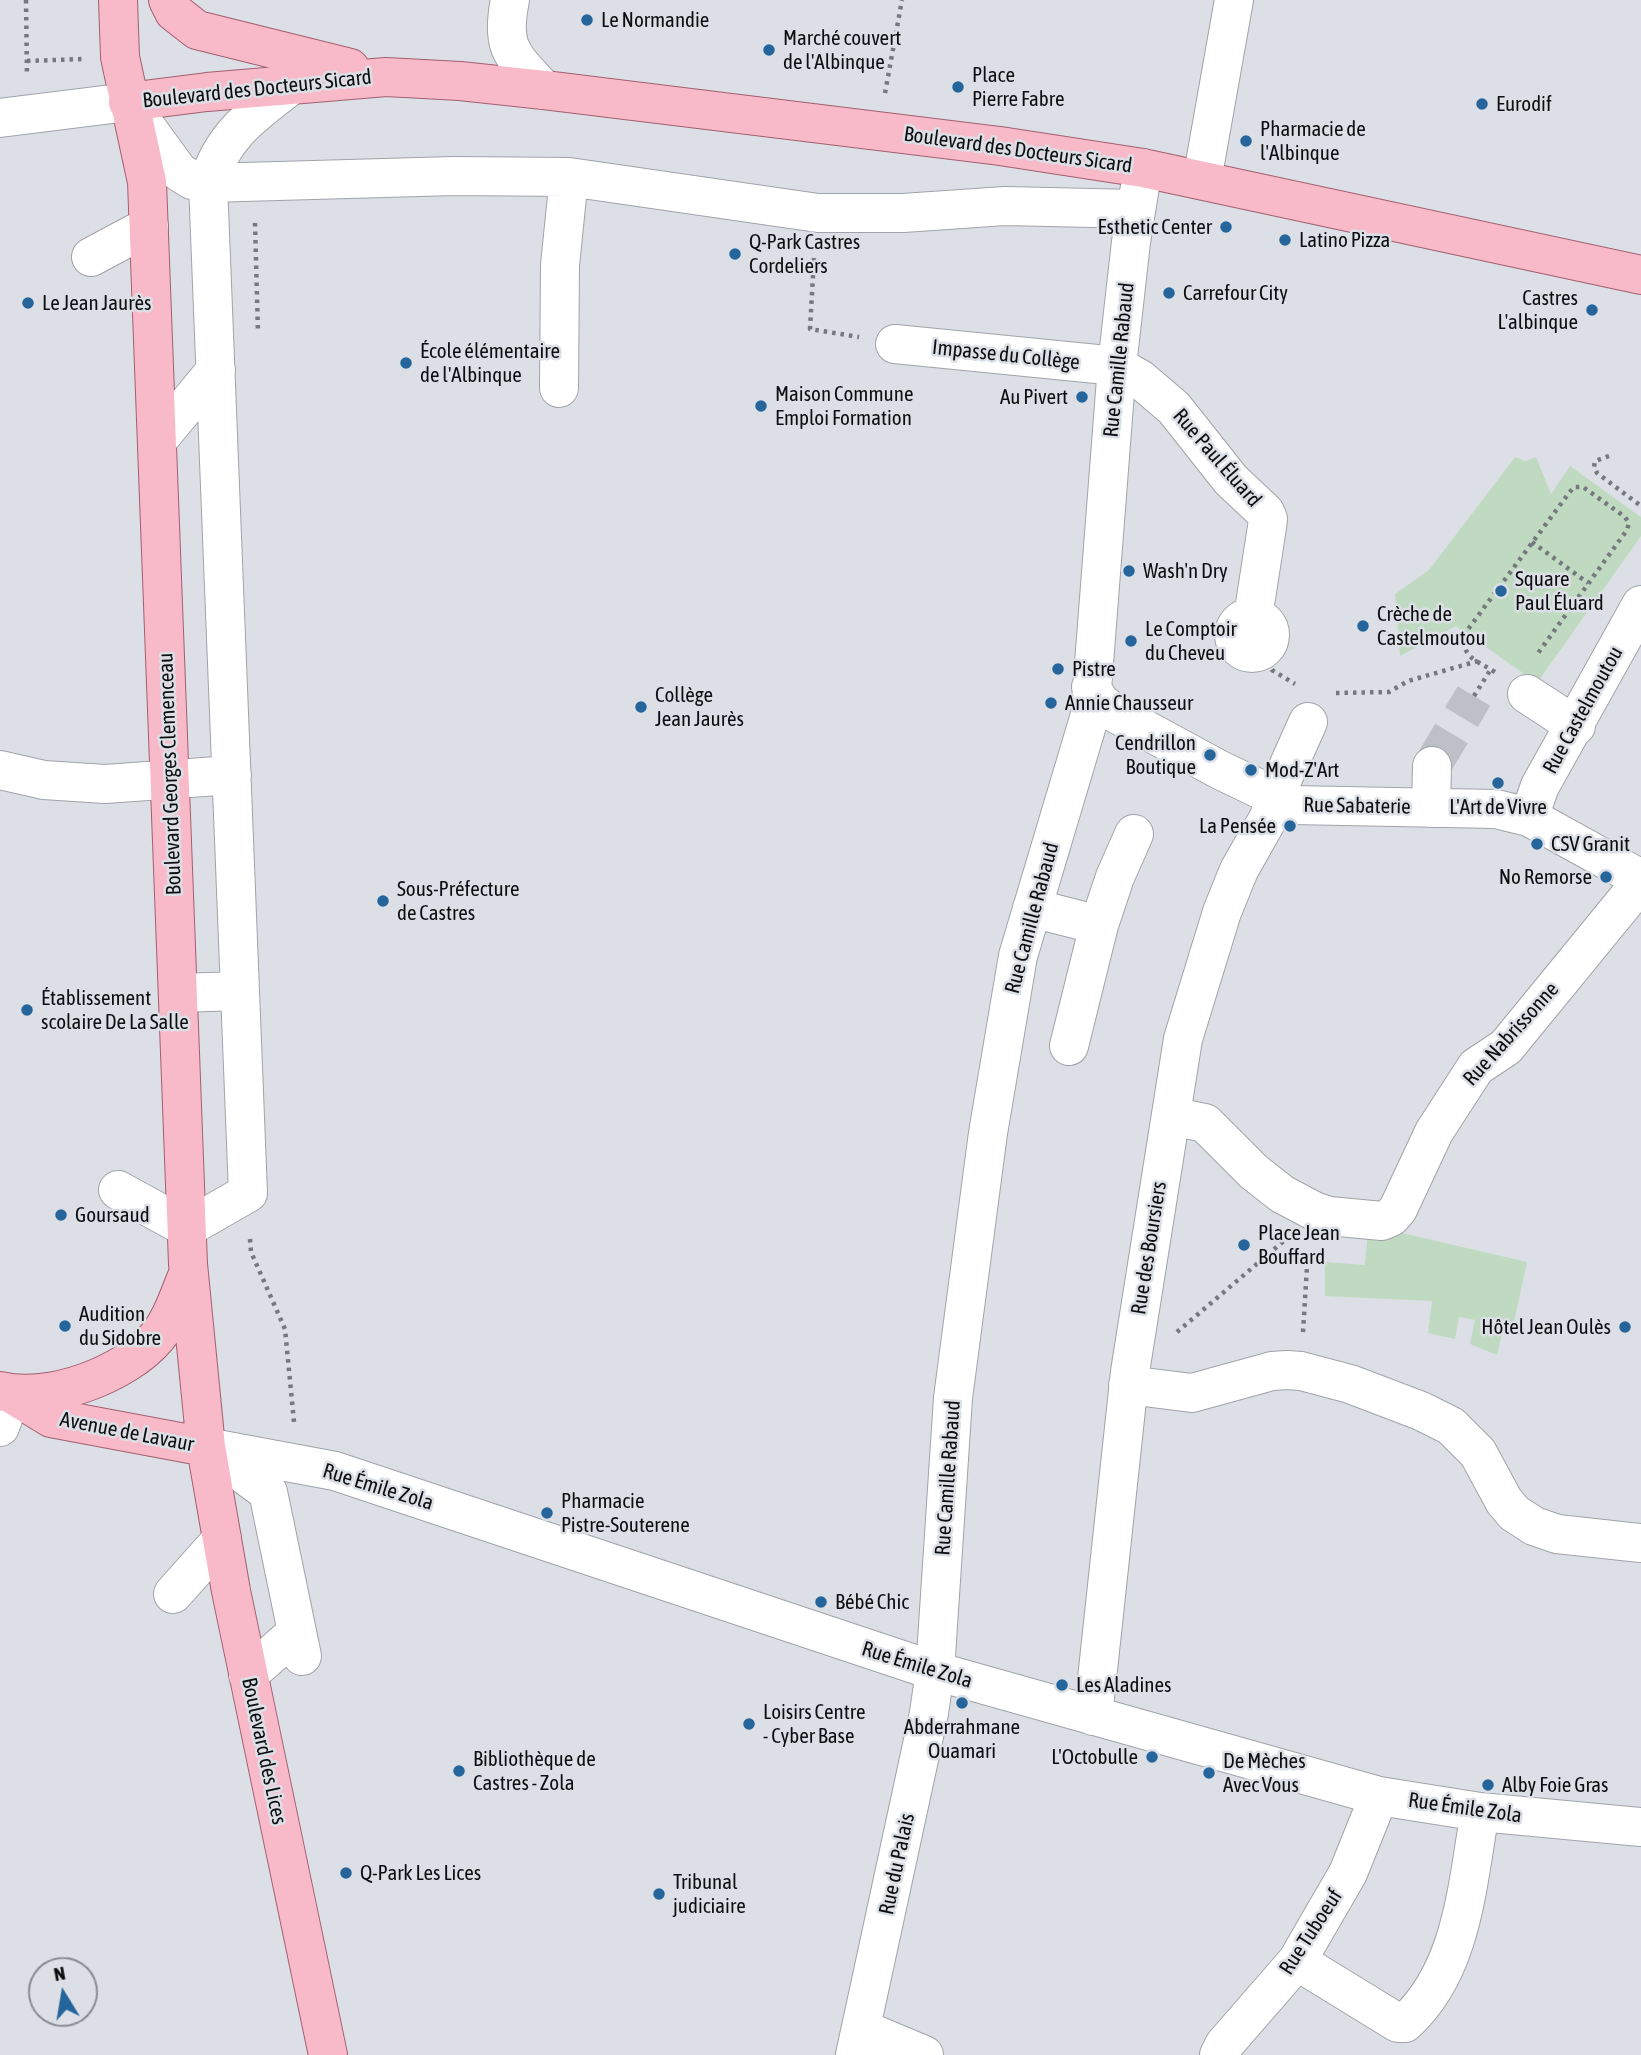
<!DOCTYPE html>
<meta charset="utf-8">
<style>
body{margin:0}
#map{position:relative;width:1641px;height:2055px;overflow:hidden;background:#dce0e6;font-family:"Asap Condensed",sans-serif}
canvas{display:block}
.north{position:absolute;left:28px;top:1957px;width:70px;height:70px;box-sizing:border-box;background:#dce0e6;border:2px solid #898c90;border-radius:50%;rotate:349deg;font-size:19px;font-weight:700;line-height:28px;text-align:center;color:#0d0e10}
.north::after{content:'';display:block;margin:auto;width:24px;height:32px;background:#26659b;clip-path:polygon(50% 0,100% 100%,50% 72%,0 100%)}
</style>
<div id="map">
<canvas width="1641" height="2055"></canvas>
<div class="north">N</div>
</div>
<script>
const ctx = document.querySelector('canvas').getContext('2d');
ctx.lineJoin = 'round';
function fill(path, color) {
  ctx.fillStyle = color;
  ctx.fill(path, 'evenodd');
}
function stroke(path, color, width, dash) {
  ctx.strokeStyle = color;
  ctx.lineWidth = width;
  ctx.lineCap = dash ? 'butt' : 'round';
  ctx.setLineDash(dash || []);
  ctx.stroke(path);
}
function write(font, color, halo, rows, align = 'center') {
  ctx.font = font + ' "Asap Condensed",sans-serif';
  ctx.lineWidth = 5;
  ctx.setLineDash([]);
  ctx.textBaseline = 'middle';
  ctx.strokeStyle = halo;
  ctx.fillStyle = color;
  for (const [text, x, y, turn = 0] of rows) {
    ctx.save();
    ctx.translate(x, y);
    ctx.rotate((+turn || 0) * Math.PI / 180);
    ctx.textAlign = isNaN(turn) ? turn : align;
    if (halo) ctx.strokeText(text, 0, 0);
    ctx.fillText(text, 0, 0);
    ctx.restore();
  }
}
fill(new Path2D(`
 M 1515,457 L 1525,461 L 1536,457 L 1551,494 L 1570,466 L 1641,517 L 1641,536 L 1537,683 L 1456,626 L 1400,656 L 1395,594 L 1429,570 Z
 M 1368,1231 L 1402,1233 L 1527,1262 L 1513,1327 L 1504,1325 L 1497,1355 L 1470,1344 L 1475,1320 L 1459,1317 L 1455,1339 L 1428,1333 L 1432,1301 L 1325,1296 L 1325,1262 L 1365,1265 Z`), '#c0dac2');
stroke(new Path2D(`
 M 1432,766 L 1474,696`), '#bdc0c6', 38, [38, 19]);
const minor = new Path2D(`
 M 510,0 C 500,49 513,56 544,90
 M 0,118 L 128,102 L 179,172 L 192,180 L 208,183 L 454,176 L 569,177 L 818,213 L 903,213 L 1005,206 L 1136,209
 M 1202,180 L 1234,0
 M 91,257 L 149,226
 M 895,344 L 1117,366 L 1140,379 L 1174,408 L 1231,480 L 1265,512 L 1268,519 L 1267,527 L 1253,617
 M 559,388 L 560,265 L 569,177
 M 157,441 L 216,370
 M1234 635a18 18 0 1 1 36 0a18 18 0 1 1-36 0Z
 M 1091,687 L 1100,702 L 1113,712 L 1220,770 L 1293,805 L 1496,809 L 1529,817 L 1641,879
 M 1527,694 L 1576,726
 M 0,770 L 44,780 L 105,784 L 232,775
 M 1431,808 L 1432,766
 M 1529,817 L 1540,786 L 1641,605
 M 1032,908 L 1099,925
 M 178,993 L 240,991
 M 1069,1046 L 1099,925 L 1115,877 L 1134,834
 M 1171,1116 L 1205,1123 L 1254,1172 L 1282,1194 L 1314,1211 L 1329,1216 L 1382,1221 L 1391,1217 L 1398,1209 L 1434,1132 L 1476,1067 L 1506,1047 L 1641,882
 M 118,1190 L 187,1228 L 248,1193 L 208,183 C 223,134 254,114 293,84
 M 1128,1385 L 1192,1393 L 1272,1371 L 1287,1370 L 1301,1371 L 1350,1384 L 1421,1411 L 1451,1426 L 1478,1453 L 1504,1501 L 1514,1513 L 1534,1526 L 1557,1534 L 1641,1543
 M 0,1427 L 12,1394
 M 206,1447 L 335,1471 L 935,1671 L 1379,1796 L 1480,1812 L 1641,1827
 M 213,1452 L 268,1492 L 302,1656
 M 173,1594 L 222,1539
 M 248,1675 L 297,1632
 M 1093,1716 L 1130,1372 L 1183,1039 L 1222,912 L 1239,870 L 1269,817 L 1279,787 L 1308,722
 M 1297,1961 L 1398,2023 L 1405,2023 C 1463,1970 1467,1885 1480,1812
 M 862,2029 L 924,2055
 M 855,2055 L 929,1713 L 935,1671 L 953,1398 L 988,1133 L 1018,956 L 1090,715 L 1117,366 L 1131,242 L 1143,168
 M 1219,2055 L 1224,2045 L 1297,1961 L 1348,1873 L 1379,1796`);
const major = new Path2D(`
 M 118,0 L 120,57 L 147,182 L 188,1264 L 206,1447 L 231,1591 L 328,2055
 M 168,0 L 174,12 L 197,30 L 350,68
 M 128,102 L 207,92 L 386,77 L 460,81 L 544,90 L 1000,146 L 1143,168 L 1641,275
 M 0,1391 C 49,1403 125,1375 157,1337 C 172,1319 179,1295 188,1274
 M 12,1394 L 51,1418 L 206,1447`);
stroke(minor, '#a0a3a9', 40);
stroke(major, '#a35f70', 40);
stroke(new Path2D(`
 M 26,0 L 27,76
 M 27,61 L 82,59
 M 885,93 L 902,0
 M 255,223 L 258,333
 M 814,258 L 810,329 L 859,337
 M 1609,456 L 1595,461 L 1594,467 L 1597,473 L 1641,506
 M 1532,542 L 1588,583
 M 1263,655 L 1272,670 L 1295,684
 M 1495,672 C 1476,660 1459,657 1466,632 L 1569,493 L 1574,487 L 1583,487 L 1625,517 L 1629,523 L 1627,530 L 1536,656
 M 1336,693 L 1389,692 L 1408,681 L 1478,661
 M 1474,696 L 1491,669
 M 250,1239 L 251,1252 L 285,1329 L 294,1422
 M 1177,1332 L 1285,1240
 M 1303,1332 L 1308,1250`), '#75787c', 4.5, [3.5, 5]);
stroke(minor, '#fff', 38);
stroke(major, '#f8b9c8', 38);
for (const [x, y, r, color] of [
 [587,20,7,"#26659b"],
 [769,50,7,"#26659b"],
 [958,87,7,"#26659b"],
 [1482,104,7,"#26659b"],
 [1246,141,7,"#26659b"],
 [1226,227,7,"#26659b"],
 [1285,240,7,"#26659b"],
 [735,254,7,"#26659b"],
 [1169,293,7,"#26659b"],
 [28,303,7,"#26659b"],
 [1592,310,7,"#26659b"],
 [406,363,7,"#26659b"],
 [1082,397,7,"#26659b"],
 [761,406,7,"#26659b"],
 [1129,571,7,"#26659b"],
 [1501,591,7,"#26659b"],
 [1363,626,7,"#26659b"],
 [1131,641,7,"#26659b"],
 [1058,669,7,"#26659b"],
 [1051,703,7,"#26659b"],
 [641,707,7,"#26659b"],
 [1210,755,7,"#26659b"],
 [1251,770,7,"#26659b"],
 [1498,783,7,"#26659b"],
 [1290,826,7,"#26659b"],
 [1537,844,7,"#26659b"],
 [1606,877,7,"#26659b"],
 [383,901,7,"#26659b"],
 [27,1010,7,"#26659b"],
 [61,1215,7,"#26659b"],
 [1244,1245,7,"#26659b"],
 [65,1326,7,"#26659b"],
 [1625,1327,7,"#26659b"],
 [547,1513,7,"#26659b"],
 [821,1602,7,"#26659b"],
 [1062,1685,7,"#26659b"],
 [962,1703,7,"#26659b"],
 [749,1724,7,"#26659b"],
 [1152,1757,7,"#26659b"],
 [459,1771,7,"#26659b"],
 [1209,1773,7,"#26659b"],
 [1488,1785,7,"#26659b"],
 [346,1873,7,"#26659b"],
 [659,1894,7,"#26659b"]
]) {
  const dot = new Path2D();
  dot.arc(x, y, r, 0, 2 * Math.PI);
  ctx.fillStyle = color;
  ctx.fill(dot);
  stroke(dot, '#dce0e6', 2.5);
}
write('21px', '#0d0e10', '#dce0e6', [
 ["Le Normandie",601,20],
 ["Marché couvert",783,38],
 ["de l'Albinque",783,62],
 ["Place",972,75],
 ["Pierre Fabre",972,99],
 ["Eurodif",1496,104],
 ["Pharmacie de",1260,129],
 ["l'Albinque",1260,153],
 ["Esthetic Center",1212,227,"right"],
 ["Latino Pizza",1299,240],
 ["Q-Park Castres",749,242],
 ["Cordeliers",749,266],
 ["Carrefour City",1183,293],
 ["Castres",1578,298,"right"],
 ["L'albinque",1578,322,"right"],
 ["Le Jean Jaurès",42,303],
 ["École élémentaire",420,351],
 ["de l'Albinque",420,375],
 ["Maison Commune",775,394],
 ["Emploi Formation",775,418],
 ["Au Pivert",1068,397,"right"],
 ["Wash'n Dry",1143,571],
 ["Square",1515,579],
 ["Paul Éluard",1515,603],
 ["Crèche de",1377,614],
 ["Castelmoutou",1377,638],
 ["Le Comptoir",1145,629],
 ["du Cheveu",1145,653],
 ["Pistre",1072,669],
 ["Collège",655,695],
 ["Jean Jaurès",655,719],
 ["Annie Chausseur",1065,703],
 ["Cendrillon",1196,743,"right"],
 ["Boutique",1196,767,"right"],
 ["Mod-Z'Art",1265,770],
 ["L'Art de Vivre",1498,807,"center"],
 ["La Pensée",1276,826,"right"],
 ["CSV Granit",1551,844],
 ["No Remorse",1592,877,"right"],
 ["Sous-Préfecture",397,889],
 ["de Castres",397,913],
 ["Établissement",41,998],
 ["scolaire De La Salle",41,1022],
 ["Goursaud",75,1215],
 ["Place Jean",1258,1233],
 ["Bouffard",1258,1257],
 ["Audition",79,1314],
 ["du Sidobre",79,1338],
 ["Hôtel Jean Oulès",1611,1327,"right"],
 ["Pharmacie",561,1501],
 ["Pistre-Souterene",561,1525],
 ["Bébé Chic",835,1602],
 ["Les Aladines",1076,1685],
 ["Loisirs Centre",763,1712],
 ["- Cyber Base",763,1736],
 ["Abderrahmane",962,1727,"center"],
 ["Ouamari",962,1751,"center"],
 ["L'Octobulle",1138,1757,"right"],
 ["Bibliothèque de",473,1759],
 ["Castres - Zola",473,1783],
 ["De Mèches",1223,1761],
 ["Avec Vous",1223,1785],
 ["Alby Foie Gras",1502,1785],
 ["Q-Park Les Lices",360,1873],
 ["Tribunal",673,1882],
 ["judiciaire",673,1906]
], 'left');
write('21px', '#0d0e10', '#dce0e6', [
 ["Boulevard des Docteurs Sicard",257,89,-6],
 ["Boulevard des Docteurs Sicard",1018,150,8],
 ["Impasse du Collège",1006,355,6],
 ["Rue Camille Rabaud",1119,360,-84],
 ["Rue Paul Éluard",1217,458,49],
 ["Rue Castelmoutou",1583,710,-61],
 ["Boulevard Georges Clemenceau",170,774,-92],
 ["Rue Sabaterie",1357,806,1],
 ["Rue Camille Rabaud",1032,918,-75],
 ["Rue Nabrissonne",1511,1034,-48],
 ["Rue des Boursiers",1149,1248,-81],
 ["Avenue de Lavaur",127,1432,11],
 ["Rue Camille Rabaud",948,1478,-86],
 ["Rue Émile Zola",378,1487,17],
 ["Rue Émile Zola",917,1665,17],
 ["Boulevard des Lices",264,1751,78],
 ["Rue Émile Zola",1465,1808,8],
 ["Rue du Palais",897,1864,-78],
 ["Rue Tuboeuf",1311,1932,-57]
]);
</script>
